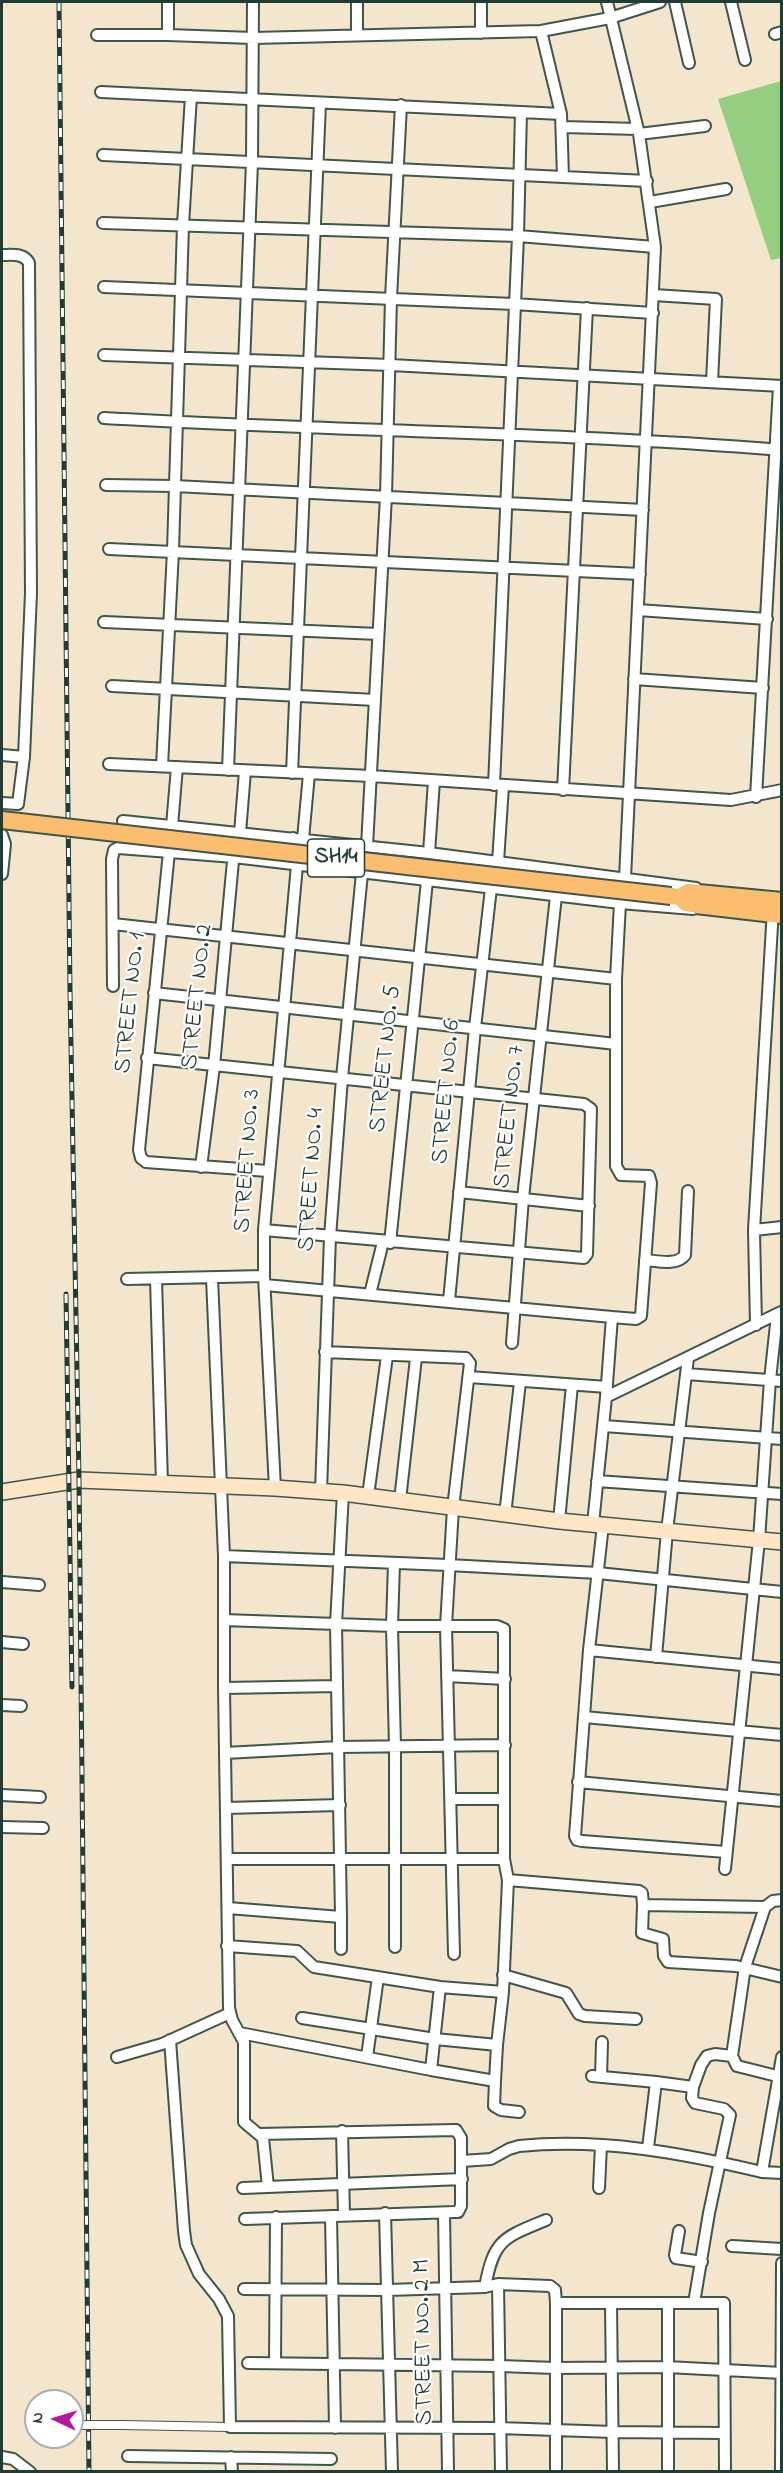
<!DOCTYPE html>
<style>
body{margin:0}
#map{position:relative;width:783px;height:2473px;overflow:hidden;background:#f4e5cd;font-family:"Indie Flower",sans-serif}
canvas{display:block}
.frame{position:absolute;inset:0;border:3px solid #1f3d34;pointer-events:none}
.north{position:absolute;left:24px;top:2389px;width:60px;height:60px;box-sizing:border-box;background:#fff;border:2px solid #a5b1ae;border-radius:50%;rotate:274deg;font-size:16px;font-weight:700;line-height:24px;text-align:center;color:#1f3d34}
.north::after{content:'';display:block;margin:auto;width:21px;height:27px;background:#b5179e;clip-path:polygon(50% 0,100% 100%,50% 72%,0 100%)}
</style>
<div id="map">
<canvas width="783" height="2473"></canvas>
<div class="frame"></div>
<div class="north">N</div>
</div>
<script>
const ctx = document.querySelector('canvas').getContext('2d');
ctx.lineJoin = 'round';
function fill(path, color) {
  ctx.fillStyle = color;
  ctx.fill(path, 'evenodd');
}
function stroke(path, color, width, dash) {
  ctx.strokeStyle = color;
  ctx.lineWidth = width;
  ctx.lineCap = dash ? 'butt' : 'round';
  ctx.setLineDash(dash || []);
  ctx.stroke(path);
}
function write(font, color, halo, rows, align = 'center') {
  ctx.font = font + ' "Indie Flower",sans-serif';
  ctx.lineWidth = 4.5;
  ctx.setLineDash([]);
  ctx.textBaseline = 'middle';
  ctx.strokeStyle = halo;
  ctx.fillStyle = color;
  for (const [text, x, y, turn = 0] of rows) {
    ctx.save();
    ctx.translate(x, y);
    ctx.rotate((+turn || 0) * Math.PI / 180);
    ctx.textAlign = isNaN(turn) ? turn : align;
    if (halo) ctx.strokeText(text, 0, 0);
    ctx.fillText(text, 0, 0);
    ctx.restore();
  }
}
fill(new Path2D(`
 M 781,81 L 781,258 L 771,260 L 718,99 Z`), '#96ce81');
const pedestrian = new Path2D(`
 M 122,2425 L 230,2427`);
const minor = new Path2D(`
 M 357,2 L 357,35
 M 481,2 L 481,33
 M 607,2 L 639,134 L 655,247 L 625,878
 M 675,2 L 689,63
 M 731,2 L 745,60
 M 541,31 L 561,114 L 563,177
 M 775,34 L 782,32
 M 97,35 L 168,35 L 253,38 L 541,31 L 610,18 L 660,2
 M 168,35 L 168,2
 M 101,92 L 521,112 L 518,236 L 494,785
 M 521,112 L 561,114
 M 563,127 L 638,129
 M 639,134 L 705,126
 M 103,155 L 647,181
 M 650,202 L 726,189
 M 103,223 L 518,236 L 655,247
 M 2,255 C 12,255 24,253 29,263 L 31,593 L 24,757 L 18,804 L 2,803
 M 104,287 L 514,304 L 653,313
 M 654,295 L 716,299 L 712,382
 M 104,355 L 391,365 L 782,386
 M 104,418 C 330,431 556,432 782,450
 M 106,485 L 175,486 L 643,510
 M 109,549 L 640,574
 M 638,610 L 767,619
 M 104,622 L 378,634
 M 634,679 L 763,688
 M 112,686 L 375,700
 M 2,755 L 24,757
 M 109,764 L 371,776 L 731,800 L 782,790
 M 162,766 L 173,551 L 183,225 L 191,96
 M 228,770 L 252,162 L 253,2
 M 292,773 L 320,103
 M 563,790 L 587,308
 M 756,797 L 779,386
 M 123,821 L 429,853 L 696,888
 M 172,826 L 177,767
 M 240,833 L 245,771
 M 2,835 L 5,844 L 2,874
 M 303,839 L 309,774
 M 367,846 L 386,496 L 391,298 L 401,105
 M 169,852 L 139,1150 L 141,1158 L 146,1162 L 268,1171
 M 429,853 L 434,781
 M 498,862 L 503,786
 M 113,924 L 616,979
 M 113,986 L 112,859 L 114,850 L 118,848 L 234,857 L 620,903 L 693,909
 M 154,993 L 616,1044
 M 147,1058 L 584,1104 L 591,1109 L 587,1254 L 584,1258 L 264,1230
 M 201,1167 L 214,1066 L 234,850
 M 459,1192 L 589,1206
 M 754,1230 L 782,1227
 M 390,1243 L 427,881
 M 645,1260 C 658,1261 677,1266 685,1255 L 688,1191
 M 212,1278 L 224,1556 L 224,1688 L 229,2008 L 232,2020 L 244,2042 L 244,2122 L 263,2138 L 268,2187
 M 127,1279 L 264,1276
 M 156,1279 L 162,1484
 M 265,1285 L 612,1317 L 606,1397
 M 370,1294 L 383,1242
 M 449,1301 L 475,1028 L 491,888
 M 612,1317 L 636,1319 L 641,1316 L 651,1183 L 649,1176 L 621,1175 L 616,1166 L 616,979 L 620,903
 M 756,1325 L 754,1230 L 773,909
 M 512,1343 L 523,1198 L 556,896
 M 325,1352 L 466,1358 L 470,1363 L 453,1508 L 446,1626 L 454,1954
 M 686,1374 L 782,1381
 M 469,1377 L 607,1387
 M 604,1426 L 782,1439
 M 597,1481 L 782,1494
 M 275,1488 L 264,1276 L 264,1230 L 297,865 L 293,838
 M 321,1491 L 330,1237 L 342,1078 L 362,873
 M 368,1496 L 387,1356
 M 400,1500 L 416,1358
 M 505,1515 L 520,1382
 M 559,1521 L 572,1385
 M 593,1524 L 606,1397 L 781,1312
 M 603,1525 L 589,1650 L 575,1836 L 577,1840 L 582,1841 L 726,1852
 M 224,1556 L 448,1565 L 598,1573 L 782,1592
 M 394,1563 L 392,1626 L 395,1746 L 395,1947
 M 2,1582 L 39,1585
 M 224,1620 L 392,1626 L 497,1626 L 504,1629 L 504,1859 L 508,1880
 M 2,1642 L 23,1644
 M 589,1650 L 782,1669
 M 656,1657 L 667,1531 L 688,1358
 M 447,1676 L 505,1679
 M 224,1688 L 337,1686
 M 2,1705 L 21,1706
 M 584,1717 L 782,1735
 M 225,1753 L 338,1747 L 505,1745
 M 578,1782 L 782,1801
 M 2,1795 L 40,1797
 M 452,1799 L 504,1799
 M 226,1808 L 340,1805
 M 2,1827 L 43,1828
 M 227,1859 L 504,1859
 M 725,1869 L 759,1540 L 770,1380 L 777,1315
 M 643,1905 L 642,1933 L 663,1939 L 664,1956 L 668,1962 L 736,1966 L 782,1977
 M 228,1908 L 341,1917 L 336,1624 L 343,1493
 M 227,1946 L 297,1951 L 314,1967 L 440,1987 L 503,1992
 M 341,1949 L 341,1917
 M 503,1975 L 566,1993 L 579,2014 L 585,2016 L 636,2019
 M 302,2018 L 435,2039 L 497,2045 L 503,1992 L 508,1880 L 639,1891 L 642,1893 L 643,1905 L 765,1907 L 773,1901 L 782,1900
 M 240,2033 L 431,2070 L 440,1987
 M 170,2040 L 184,2231 L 186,2245 L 199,2274 L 219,2299 L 228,2316 L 230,2427 L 499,2428 L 613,2432 L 724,2433
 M 732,2056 L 737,2066 L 777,2076
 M 117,2057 L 162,2044 L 230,2013
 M 367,2057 L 378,1977
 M 431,2070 L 495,2081 L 497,2045
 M 592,2076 L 656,2082 L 648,2148
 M 601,2077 L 602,2042
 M 495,2081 L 494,2106 L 501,2110 L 519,2112
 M 656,2082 L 693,2087 L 701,2065 L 707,2056 L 715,2054 L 732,2056 L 745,1967 L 765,1907
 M 693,2087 L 692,2098 L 695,2103 L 724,2109 L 730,2115 L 709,2213 L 694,2303
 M 342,2131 L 344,2215
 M 462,2161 L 491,2159 L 509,2149 L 519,2146 C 602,2138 682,2153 762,2172 L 782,2173
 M 762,2172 L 782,2057
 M 243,2188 L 462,2179
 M 599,2188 L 601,2145
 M 385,2213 L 392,2472
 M 444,2213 L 448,2472
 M 331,2216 L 335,2428
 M 245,2219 L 455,2212 L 458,2212 L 461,2206 L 461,2138 L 456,2130 L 259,2134
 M 679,2231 L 675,2255 L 676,2258 L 702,2262
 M 732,2246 L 782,2249
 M 498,2284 L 501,2472
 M 485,2287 C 494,2239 503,2238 546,2220
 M 244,2289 L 387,2290 L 485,2287 L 498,2284 L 550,2286 L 555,2290 L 556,2303 L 724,2303 L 725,2472
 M 556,2303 L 556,2472
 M 668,2303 L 668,2472
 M 611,2304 L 613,2472
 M 248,2363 L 500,2366 L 555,2368 L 667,2367 L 782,2373
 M 275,2363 L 276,2217
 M 128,2456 L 331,2459
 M 2,2457 L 13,2459 L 30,2472
 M 231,2457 L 232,2472
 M 781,2472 L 782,2263`);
const secondary = new Path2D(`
 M 2,1492 L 79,1480 L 275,1488 L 343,1493 L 559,1521 L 782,1542`);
const primary = new Path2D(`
 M 671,896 L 680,897 L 686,903 L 696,905 L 782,915
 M 680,897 L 688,892 L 782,901`);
stroke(pedestrian, '#3f564b', 10);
stroke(minor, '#3f564b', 14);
stroke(secondary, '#3f564b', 18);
stroke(primary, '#3f564b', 20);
stroke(pedestrian, '#fff', 8);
stroke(minor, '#fff', 10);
stroke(secondary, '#fde5c5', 15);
stroke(primary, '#fabe6e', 16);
const rail = new Path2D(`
 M 59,2 L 70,991 L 79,1480 L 89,2472
 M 66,1294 L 72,1687`);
stroke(rail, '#1f3d34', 5);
stroke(rail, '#fff', 3, [9]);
const pedestrianBridge = new Path2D(`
 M 72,2425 L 122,2425`);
const primaryBridge = new Path2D(`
 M 2,820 L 671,896`);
stroke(pedestrianBridge, '#3f564b', 10, []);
stroke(primaryBridge, '#3f564b', 20, []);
stroke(pedestrianBridge, '#fff', 8);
stroke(primaryBridge, '#fabe6e', 16);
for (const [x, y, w] of [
 [336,858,57]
]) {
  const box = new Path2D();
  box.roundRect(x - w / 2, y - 19, w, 38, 4.5);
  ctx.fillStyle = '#fff';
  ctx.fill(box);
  stroke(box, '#1f3d34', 1.5);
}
write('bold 22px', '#1f3d34', null, [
 ["SH14",336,858]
]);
write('24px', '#1f3d34', '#fff', [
 ["STREET NO. 2",199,997,-84],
 ["STREET NO. 1",132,1003,-84],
 ["STREET NO. 5",387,1059,-84],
 ["STREET NO. 6",448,1092,-85],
 ["STREET NO. 7",511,1117,-84],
 ["STREET NO. 3",249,1161,-86],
 ["STREET NO. 4",313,1180,-86],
 ["STREET NO. 2 M",425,2342,-91]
]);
</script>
